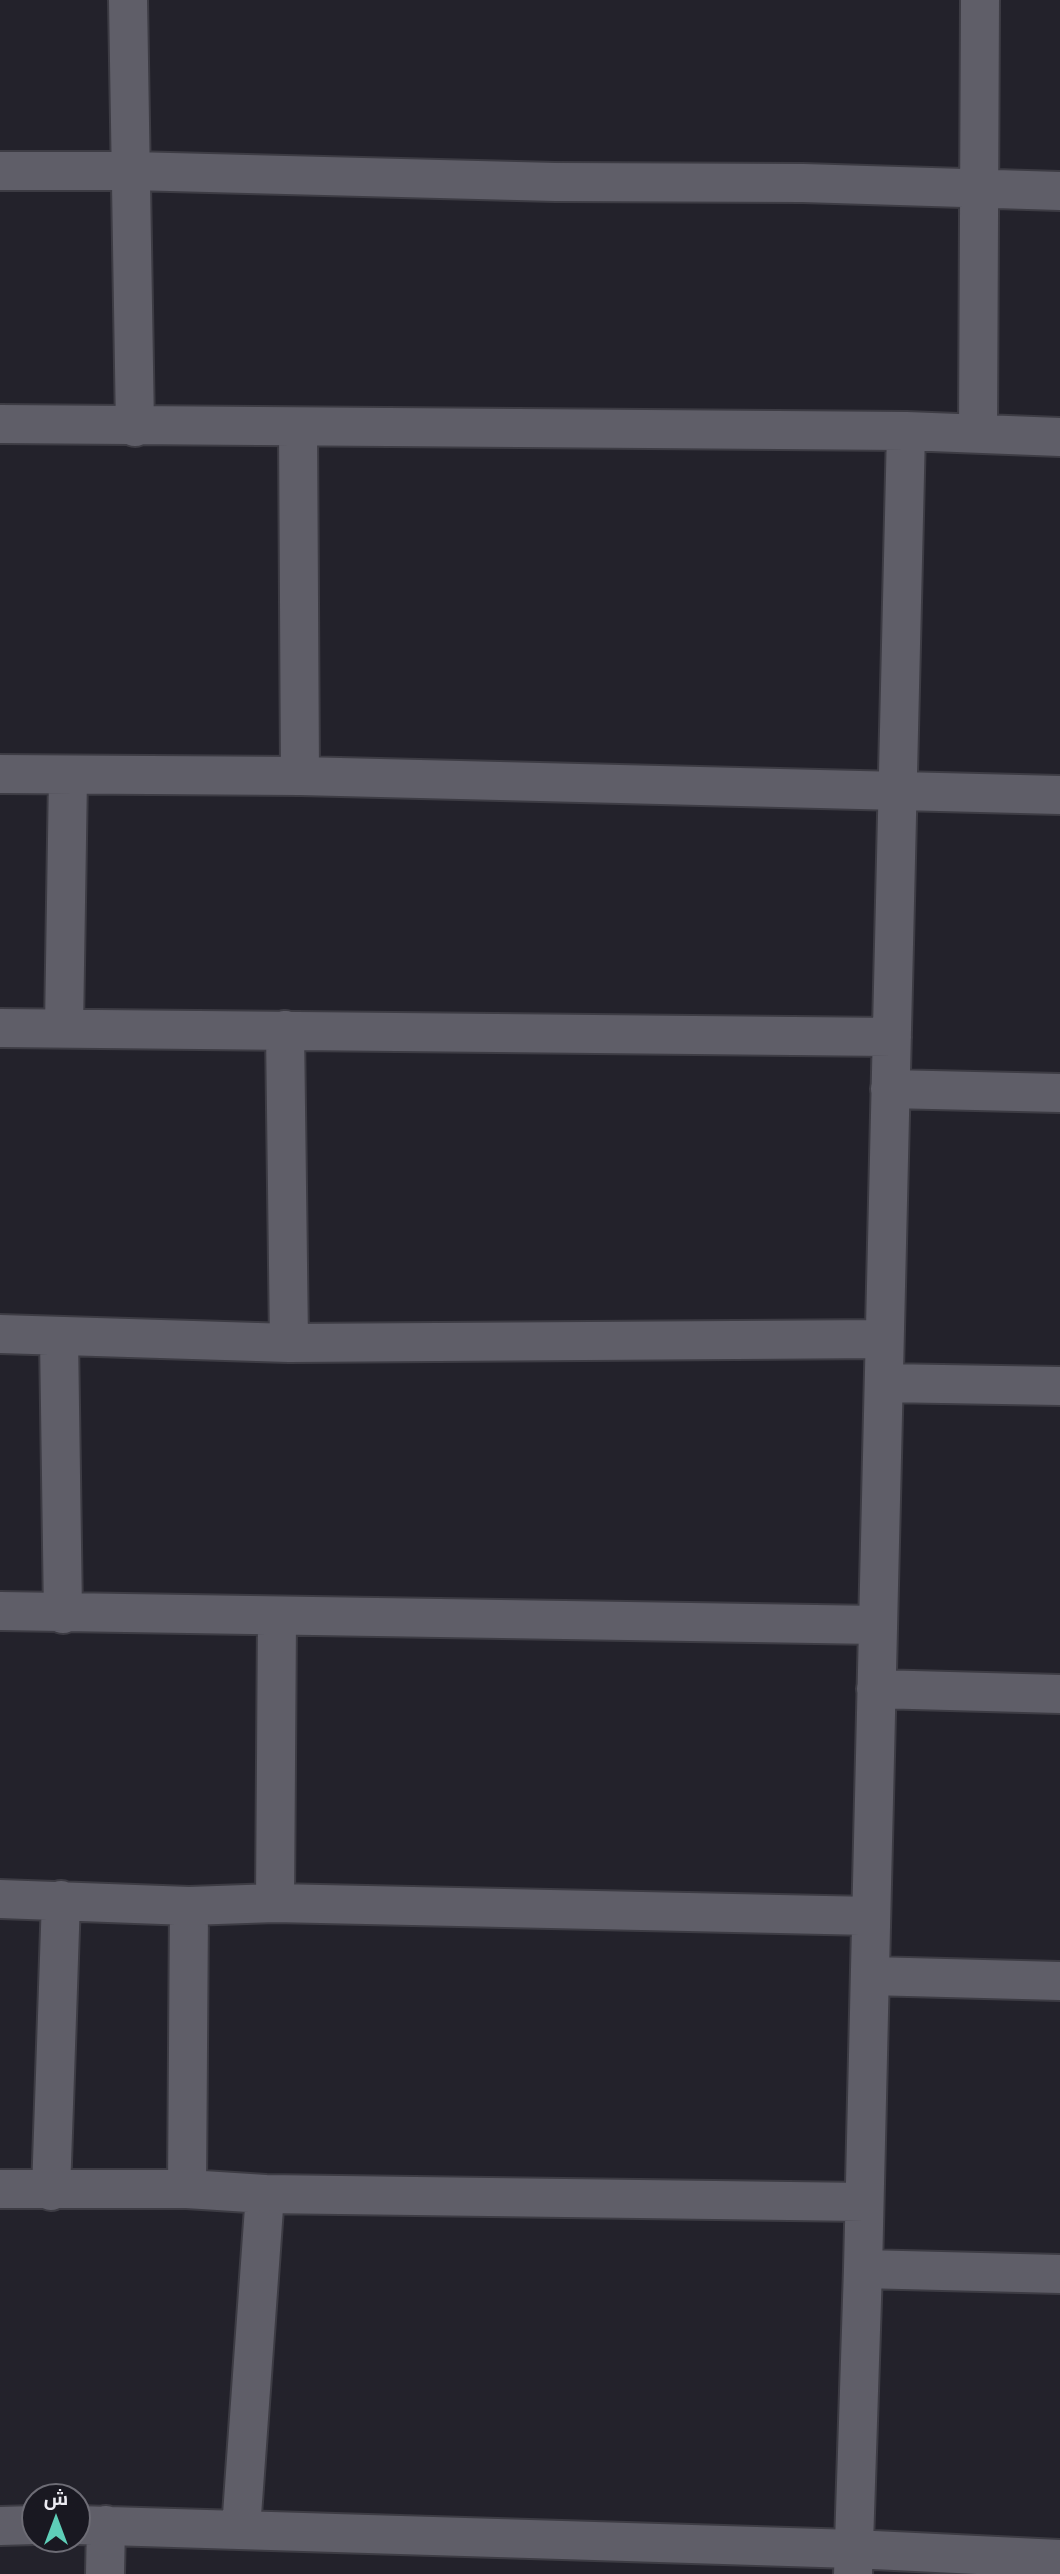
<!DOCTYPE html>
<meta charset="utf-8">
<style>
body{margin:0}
#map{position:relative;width:1060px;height:2574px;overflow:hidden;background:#23222b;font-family:Inter,Cairo,sans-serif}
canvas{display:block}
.north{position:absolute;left:21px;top:2483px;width:70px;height:70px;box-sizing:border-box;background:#191821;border:2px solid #6d6c75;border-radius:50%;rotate:0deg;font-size:19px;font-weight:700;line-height:28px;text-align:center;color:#ecebf2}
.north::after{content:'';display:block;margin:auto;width:24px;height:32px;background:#5eceb8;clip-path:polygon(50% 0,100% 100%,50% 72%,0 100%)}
</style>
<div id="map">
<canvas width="1060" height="2574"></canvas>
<div class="north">ش</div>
</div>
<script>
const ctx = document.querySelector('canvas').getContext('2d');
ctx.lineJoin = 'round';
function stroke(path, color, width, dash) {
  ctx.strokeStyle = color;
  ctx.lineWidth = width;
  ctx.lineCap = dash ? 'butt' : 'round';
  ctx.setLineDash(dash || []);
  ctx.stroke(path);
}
const minor = new Path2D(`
 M 128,0 L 135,427
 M 0,171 L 132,171 L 555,182 L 803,183 L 1060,191
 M 0,424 L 906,431 L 1060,437
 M 298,427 L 300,776
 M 978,433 L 980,0
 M 0,774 L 300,776 L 1060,795
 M 0,1028 L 892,1037
 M 64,1028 L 68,776
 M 285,1030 L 289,1343
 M 890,1089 L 1060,1093
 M 0,1334 L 289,1343 L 884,1339
 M 59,1337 L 63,1614
 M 884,1383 L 1060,1386
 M 0,1611 L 878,1625
 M 876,1689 L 1060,1694
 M 0,1899 L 189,1906 L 275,1903 L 871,1916
 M 275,1903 L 277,1617
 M 870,1976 L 1060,1981
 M 0,2189 L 187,2189 L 265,2194 L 864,2202
 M 187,2189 L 189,1906
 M 51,2191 L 61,1900
 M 863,2269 L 1060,2274
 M 77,2525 L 853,2549 L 1060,2559
 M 0,2526 L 35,2525
 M 241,2529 L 265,2194
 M 105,2574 L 106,2525
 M 853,2574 L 863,2269 L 906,431`);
stroke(minor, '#3d3c44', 42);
stroke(minor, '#5f5e68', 38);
</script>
